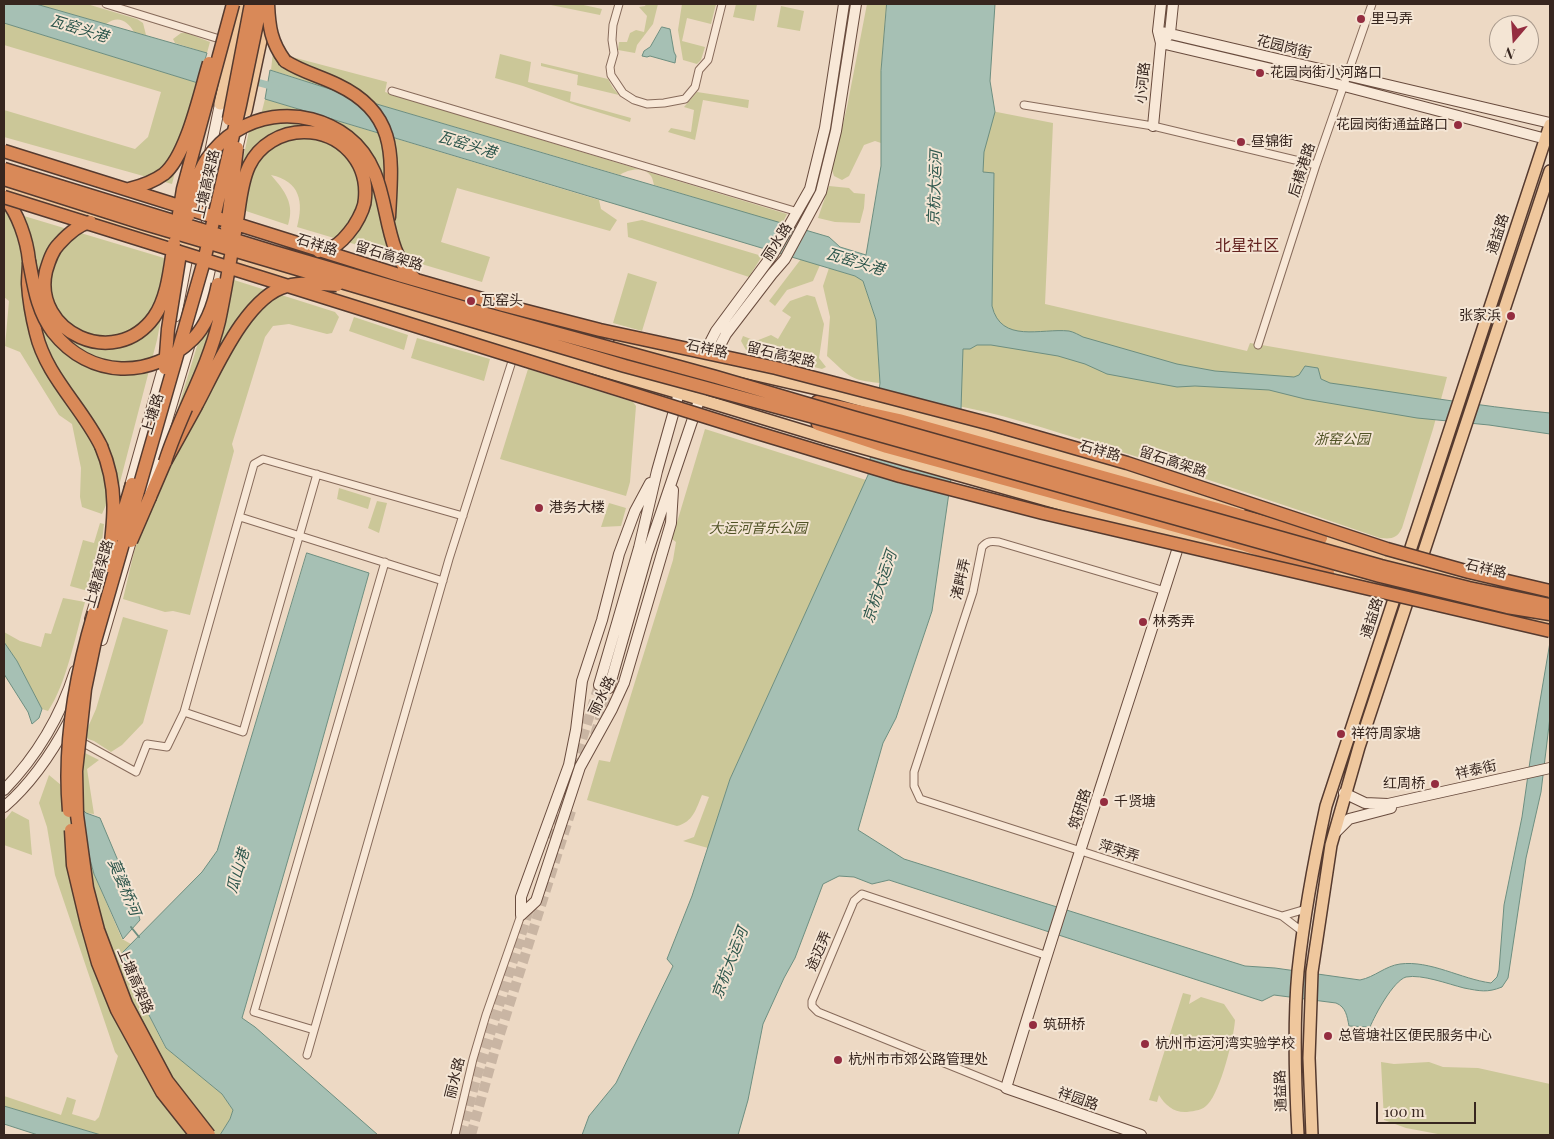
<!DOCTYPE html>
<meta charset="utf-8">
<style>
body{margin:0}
#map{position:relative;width:1554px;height:1139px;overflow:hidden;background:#edd9c4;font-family:"Playfair Display",serif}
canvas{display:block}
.frame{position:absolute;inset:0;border:5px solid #37261f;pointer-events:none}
.north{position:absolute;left:1489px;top:15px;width:50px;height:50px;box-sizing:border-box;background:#f4e5d4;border:1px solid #a8998c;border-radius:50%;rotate:198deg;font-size:14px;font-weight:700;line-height:20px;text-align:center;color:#37261f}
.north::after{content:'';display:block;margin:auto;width:18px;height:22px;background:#942d40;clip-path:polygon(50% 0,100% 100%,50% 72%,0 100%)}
.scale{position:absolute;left:1376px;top:1102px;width:100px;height:22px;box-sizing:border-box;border:2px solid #37261f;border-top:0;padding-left:6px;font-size:15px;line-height:18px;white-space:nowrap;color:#37261f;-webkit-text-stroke:4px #f4e5d4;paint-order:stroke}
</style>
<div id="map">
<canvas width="1554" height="1139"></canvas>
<div class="frame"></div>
<div class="north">N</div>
<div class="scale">100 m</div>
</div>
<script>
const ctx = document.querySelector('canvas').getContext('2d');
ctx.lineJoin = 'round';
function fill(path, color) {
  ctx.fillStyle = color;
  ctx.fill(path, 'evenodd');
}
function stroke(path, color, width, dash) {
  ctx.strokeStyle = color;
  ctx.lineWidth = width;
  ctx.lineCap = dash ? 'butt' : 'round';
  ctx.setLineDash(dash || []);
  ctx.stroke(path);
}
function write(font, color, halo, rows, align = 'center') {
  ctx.font = font + ' "Playfair Display","Noto Sans SC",serif';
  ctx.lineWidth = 4;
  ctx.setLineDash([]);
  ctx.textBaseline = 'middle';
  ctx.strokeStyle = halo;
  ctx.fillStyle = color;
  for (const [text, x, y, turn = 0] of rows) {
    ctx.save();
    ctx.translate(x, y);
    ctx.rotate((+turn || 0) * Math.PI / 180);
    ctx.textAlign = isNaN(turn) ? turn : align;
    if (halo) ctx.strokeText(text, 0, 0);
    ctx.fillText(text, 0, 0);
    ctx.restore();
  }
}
fill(new Path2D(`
 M 36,4 L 87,4 L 137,19 L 143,23 L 146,35 L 134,32 C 127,20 118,15 106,24 Z
 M 546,4 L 579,4 L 602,9 L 600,15 Z
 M 646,4 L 658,4 L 653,24 L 637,45 L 635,53 L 618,50 L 619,42 L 627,42 L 630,33 L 636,30 L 644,32 L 647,16 L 639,7 L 645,6 Z
 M 682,4 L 716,4 L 711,24 L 687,18 L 682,41 L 705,47 L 701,60 L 697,64 L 683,60 L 678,30 Z
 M 736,4 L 757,4 L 754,21 L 733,17 Z
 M 867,4 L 887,4 L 881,71 L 881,143 L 875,141 L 864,145 L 849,176 L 842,180 L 834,176 L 832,170 L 847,107 Z
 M 781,6 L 804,11 L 800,31 L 777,27 Z
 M 4,23 L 198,83 L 172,184 L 4,137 L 4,110 L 135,149 L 148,137 L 161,92 L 4,45 Z
 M 181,33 L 187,33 L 210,42 L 207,53 L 175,43 L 173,39 Z
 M 273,52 L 387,82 L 385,92 L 413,101 L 787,214 L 782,224 L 654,185 C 653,182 653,179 651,176 C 644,166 628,169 620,175 L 380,105 L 271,70 Z
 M 500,54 L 531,62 L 528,82 L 571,92 L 570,101 L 631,118 L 630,122 L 578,106 L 523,86 L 495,78 Z
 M 541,63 L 608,79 L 613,88 L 619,95 L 577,85 L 578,75 L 541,66 Z
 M 697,92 L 749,100 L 748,108 L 703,100 L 695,140 L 668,132 L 671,128 L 691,132 L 694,110 L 684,107 Z
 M 265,99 L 599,200 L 601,209 L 617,220 L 610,231 L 457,188 L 441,242 L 490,257 L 482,282 L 297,227 C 304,202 300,181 271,175 C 285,191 295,204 288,225 L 243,210 L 242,164 L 249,131 L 258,127 Z
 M 961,105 L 1053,123 L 1045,304 L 1247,351 L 1250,343 L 1447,377 L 1433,429 L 1402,528 C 1397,539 1391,539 1380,538 C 1287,506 1194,474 1099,445 C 1049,430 998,412 946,404 Z
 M 829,186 L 849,188 L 854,193 L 865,194 L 864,208 L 860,223 L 835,222 L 818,218 Z
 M 4,210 L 164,258 L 160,324 L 157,340 L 119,486 L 106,505 L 102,514 L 82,507 L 80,497 L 81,468 L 72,424 L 59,415 L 20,352 L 5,346 L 9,301 L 4,297 Z
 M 642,220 L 762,256 L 749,277 L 628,237 L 627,223 Z
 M 801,259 L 820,265 L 813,281 L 787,290 L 775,306 L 769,301 Z
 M 829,268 L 855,276 L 863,281 L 876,320 L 880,383 C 850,380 850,377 827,356 L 830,317 L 823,286 Z
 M 628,273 L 657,282 L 642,331 L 613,323 Z
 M 234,280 L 335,312 L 339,317 L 332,333 L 327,334 L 289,324 L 273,326 L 265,337 L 232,444 L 234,451 L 190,615 L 173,611 L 165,612 L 123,599 L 134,552 L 198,343 L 228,296 Z
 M 807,295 L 815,297 L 824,324 L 819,358 L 826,367 L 822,369 L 746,350 L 741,341 L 743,336 L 756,341 L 771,335 L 778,339 L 791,317 L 782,311 L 790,301 Z
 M 354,317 L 408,335 L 404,350 L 349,331 Z
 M 417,338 L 490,359 L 484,381 L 411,358 Z
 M 528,369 L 633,402 L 636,406 L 630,482 L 626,496 L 500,459 Z
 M 705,429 L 866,480 L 730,779 L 708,848 L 683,841 L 694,837 L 709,797 L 702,795 C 696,809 693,822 677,826 L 587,800 L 599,760 L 610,762 L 673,560 L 676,542 L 672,539 Z
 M 339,488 L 371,498 L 368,509 L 337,499 Z
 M 377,501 L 387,503 L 379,533 L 368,528 Z
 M 609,503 L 626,508 L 621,526 L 601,527 Z
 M 100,523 L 104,524 L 102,542 L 88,591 L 70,586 L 83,540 L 94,543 Z
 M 63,598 L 85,602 C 76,634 66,685 48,711 L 42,709 L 17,661 L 4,642 L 4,632 L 20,641 L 41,647 L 45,633 L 51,634 Z
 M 123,617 L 168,630 L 143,723 L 122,745 L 111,752 L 94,741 L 88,739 L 85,734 L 96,709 Z
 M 83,752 L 99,760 L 87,769 L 94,814 L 86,813 L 83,810 Z
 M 49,775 L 61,785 L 87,848 L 94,874 L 122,939 L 131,944 L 121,954 L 121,961 L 165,1047 L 222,1094 L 233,1110 L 230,1119 L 220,1135 L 101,1135 L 4,1106 L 4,1096 L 61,1115 L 67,1097 L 76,1100 L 72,1114 L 95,1121 L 99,1117 L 118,1056 L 115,1052 L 55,875 L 47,827 L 39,803 Z
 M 12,811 L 29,820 L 32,855 L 4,845 L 4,821 Z
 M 1183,993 L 1191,995 L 1189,1004 L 1201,997 L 1224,1004 L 1235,1020 C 1234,1038 1220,1092 1208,1104 C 1203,1110 1195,1111 1187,1112 C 1174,1113 1165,1105 1159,1095 L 1157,1102 L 1149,1100 Z
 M 1381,1062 L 1394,1064 L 1429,1062 L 1443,1067 L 1478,1068 L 1550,1084 L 1550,1135 L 1443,1135 L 1406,1128 L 1384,1120 Z`), '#cbc798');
const water = new Path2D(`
 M 4,4 L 36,4 L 207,53 L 198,83 L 4,23 Z
 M 887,4 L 995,4 L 990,81 L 995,112 L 984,152 L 983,172 L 994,173 L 992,306 C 1001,344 1041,328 1069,331 C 1074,332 1079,335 1083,337 L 1177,364 L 1215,371 L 1294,377 L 1299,375 L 1305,366 L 1318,368 L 1321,379 L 1330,383 C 1403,393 1476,406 1550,413 L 1550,434 L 1489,425 L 1417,418 L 1305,399 L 1269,390 L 1195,386 L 1177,387 L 1107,374 L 1085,364 L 1058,356 L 991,345 L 977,345 L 970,349 L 963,349 L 961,409 L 932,611 L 896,718 L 883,743 L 858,830 L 904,859 L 1245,966 L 1275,968 L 1360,980 C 1375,977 1385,966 1400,964 C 1430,960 1461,979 1491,983 L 1497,977 L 1499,970 L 1504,905 L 1522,817 L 1531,754 L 1550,642 L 1550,717 L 1541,792 L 1526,858 L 1508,978 L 1502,987 C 1487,993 1480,991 1464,988 C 1448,984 1422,974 1406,977 C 1393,981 1375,1015 1370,1027 L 1349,1026 C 1347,1016 1346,1007 1336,1003 L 1274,995 L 1262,1001 L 889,880 L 872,884 L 854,877 L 839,876 L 823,884 L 795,958 L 784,978 L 763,1024 L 748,1100 L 738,1135 L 582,1135 L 589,1116 L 616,1083 L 673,966 L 667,959 L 692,896 L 730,779 L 868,475 L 880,383 L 876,320 L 863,281 L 855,276 L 265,99 L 270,70 L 380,105 L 829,237 L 840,247 L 866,255 L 881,166 L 881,71 Z
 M 662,27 L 670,29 L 674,52 L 676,56 L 675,63 L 650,56 L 647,57 L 642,56 L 644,51 L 650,47 Z
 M 307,553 L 369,573 L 314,770 L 242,1018 L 255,1027 L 378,1135 L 220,1135 L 230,1119 L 233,1110 L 222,1094 L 166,1048 L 121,961 L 121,954 L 202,872 L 217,851 Z
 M 4,642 L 17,661 L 42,709 L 39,718 L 32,724 L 28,712 L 4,674 Z
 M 83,810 L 86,813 L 100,818 L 135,901 L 140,920 L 123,939 L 94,874 L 87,848 Z
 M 4,1106 L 101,1135 L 38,1135 L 4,1124 Z`);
fill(water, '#a6c0b4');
stroke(water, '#6d8e80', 1);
stroke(new Path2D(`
 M 131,927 L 139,937`), '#6d8e80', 2);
stroke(new Path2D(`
 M 249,80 L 275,87`), '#a6c0b4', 7);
stroke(new Path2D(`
 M 595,735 L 609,688
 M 551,839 L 599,685
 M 461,1135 L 476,1079 L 531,903
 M 471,1135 L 494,1053 L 571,811`), '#c9b5a3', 10, [10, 5]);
const street = new Path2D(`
 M 106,4 L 226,41
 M 619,4 L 613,25 L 612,40 L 614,53 L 610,67 L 611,75 L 623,93 L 634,100 L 647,104 L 664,103 L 685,99 L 695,87 L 699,70 L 708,60 L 722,4
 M 392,91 L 798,212
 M 1024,105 L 1153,126 L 1316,165
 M 1258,345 L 1316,165 L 1372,4
 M 240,517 L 443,581
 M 1165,591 L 999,542 C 991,541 987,541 982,547 L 973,592 L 914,772 L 914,786 L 920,799 L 1282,916 L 1303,932
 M 184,712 L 243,732 L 317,474
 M 78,740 L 136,772 L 147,744 L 167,747 L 184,712 L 254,464 L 263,459 L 463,516
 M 1282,916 L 1306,909
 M 314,1030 L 254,1012 L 385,562
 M 307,1055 L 449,559 L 514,355
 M 1006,1088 L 818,1012 L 812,1006 L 812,1001 L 854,901 L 862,894 L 1045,955
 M 455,1135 L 473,1059 L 486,1015 L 521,915`);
const secondary = new Path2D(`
 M 1158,31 L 1550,123
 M 1167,37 L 1170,33 L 1173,4
 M 1161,43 L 1344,86 L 1550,140
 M 1153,126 L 1161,43 L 1158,31 L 1161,4
 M 236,154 L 246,111
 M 193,235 L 220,104
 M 176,316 L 189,249
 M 713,359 L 726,334 L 772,274 L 785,259 L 821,192 L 836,131 L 856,4
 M 129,489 L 165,361
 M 143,501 L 204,296 L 213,256
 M 90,619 L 109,558
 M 102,640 L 133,534
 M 599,685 L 639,548 L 657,471 L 679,393 L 700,362 L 716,331 L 773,254 L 810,189 L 825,128 L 844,4
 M 609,688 L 647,554 L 706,380
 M 4,790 C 36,757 61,715 75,671
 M 1344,793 L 1365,803 L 1388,804 L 1550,768
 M 4,807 C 32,783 52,753 69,721
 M 1335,833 L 1349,819 L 1391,808
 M 521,915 L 536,901 L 580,767 L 612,709 L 624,683 L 671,523 L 673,490
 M 521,915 L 521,897 L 569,765 L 576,730 L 582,681 L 602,620 L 619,554 L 635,511 L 650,483
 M 1141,1135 L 1006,1088 C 1061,904 1123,721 1181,538`);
const primary = new Path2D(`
 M 220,104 L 242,4
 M 246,111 L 267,12
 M 4,188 L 367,302 L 679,393 L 827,438 L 1181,538 L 1276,561
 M 619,344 L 653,353 L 700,362 L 839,394 L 1200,496 L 1239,509
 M 1313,536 L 1417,569 L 1550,598
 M 1321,571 L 1380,585
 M 1479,608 L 1550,623
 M 1298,1135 C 1295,1081 1293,1026 1298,971 C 1304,915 1314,861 1326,806 L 1550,125
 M 1312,1135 L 1309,1058 L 1312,972 L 1331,845 L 1359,747 L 1550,171`);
const highway = new Path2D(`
 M 285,61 C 302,72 320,76 338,85 C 399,114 392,159 389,217
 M 4,197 C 18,213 27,240 29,261 C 29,269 28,276 28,284 C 29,300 32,317 36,333 C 46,376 82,407 101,446
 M 817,402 L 899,420 L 1321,538
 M 818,424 L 887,447 L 1245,545 L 1328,573
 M 150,497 L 165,462 L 196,406`);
stroke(street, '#876b5b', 9);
stroke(secondary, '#694c3e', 12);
stroke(primary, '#553a2f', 14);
stroke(highway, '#553a2f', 15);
stroke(street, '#f8e8d7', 7);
stroke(secondary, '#f8e8d7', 10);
stroke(primary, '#efc79d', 11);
stroke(highway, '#d98958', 12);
const highwayBridge = new Path2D(`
 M 268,4 C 269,27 271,42 285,61
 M 229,119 L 251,4
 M 4,151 L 402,276 L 503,305 L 600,330 L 776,368 L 991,424 L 1127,463 L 1387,549 L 1469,572 L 1550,591
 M 4,169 L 274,252 L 479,312 L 716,377 L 852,417 L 1381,566 L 1469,588 L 1550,605
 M 4,179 L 142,223 L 625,366 L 847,426 L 1380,576 L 1507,607 L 1550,614
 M 129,189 C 141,186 153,182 164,174 C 187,155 200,92 209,63
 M 4,197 L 751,431 L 900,476 L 1043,513 L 1550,631
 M 179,214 L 183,189 L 233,4
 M 188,216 C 192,197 196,175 207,159 C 240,111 303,103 348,137 C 397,175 375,244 415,279
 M 90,222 C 78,225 68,234 59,244 C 52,251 49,261 46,271 C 32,332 115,371 154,317 C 168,297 170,267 174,243
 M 227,228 L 237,148
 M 29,261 C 34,286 37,311 53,332 C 90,379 151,380 193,339 C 207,325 214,304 218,284
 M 165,368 L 168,329 L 179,260
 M 196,406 C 215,371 246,296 287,286 C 303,282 320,284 337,285
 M 101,446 C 119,488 114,522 108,566
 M 165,462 C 180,414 207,371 219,321 C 226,288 231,254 237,221 C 240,203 241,183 249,166 C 259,145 281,132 304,132 C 341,132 368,162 365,198 C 365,208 359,218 354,226 C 349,233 341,243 333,247 C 329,249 323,250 319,251
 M 117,534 L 132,484
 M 131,541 L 150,497
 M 69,811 C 63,744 75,677 94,613
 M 71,830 L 73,865 L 87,924 L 98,963 L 117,1010 L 162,1092 L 196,1135
 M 209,1135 L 167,1081 L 126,1004 L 98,930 L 87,888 L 77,815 L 76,771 L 85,689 L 95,641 L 204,261 L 240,105 L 261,4`);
stroke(highwayBridge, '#553a2f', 15, []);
stroke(highwayBridge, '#d98958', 12);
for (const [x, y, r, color] of [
 [1361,19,5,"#942d40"],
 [1260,73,5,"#942d40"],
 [1458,125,5,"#942d40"],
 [1241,142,5,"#942d40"],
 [471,301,5,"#942d40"],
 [1511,316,5,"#942d40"],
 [539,508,5,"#942d40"],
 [1143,622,5,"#942d40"],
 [1341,734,5,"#942d40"],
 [1435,784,5,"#942d40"],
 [1104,802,5,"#942d40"],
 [1033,1025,5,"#942d40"],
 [1328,1036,5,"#942d40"],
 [1145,1044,5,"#942d40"],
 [838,1060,5,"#942d40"]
]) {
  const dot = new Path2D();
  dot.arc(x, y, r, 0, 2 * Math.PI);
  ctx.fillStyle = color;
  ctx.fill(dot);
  stroke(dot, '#f4e5d4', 2);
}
write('14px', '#37261f', '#f4e5d4', [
 ["里马弄",1371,19],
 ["花园岗街小河路口",1270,73],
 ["花园岗街通益路口",1448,125,"right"],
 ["昼锦街",1251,142],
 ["瓦窑头",481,301],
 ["张家浜",1501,316,"right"],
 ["港务大楼",549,508],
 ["林秀弄",1153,622],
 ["祥符周家塘",1351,734],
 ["红周桥",1425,784,"right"],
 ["千贤塘",1114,802],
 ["筑研桥",1043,1025],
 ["总管塘社区便民服务中心",1338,1036],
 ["杭州市运河湾实验学校",1155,1044],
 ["杭州市市郊公路管理处",848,1060]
], 'left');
write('14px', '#37261f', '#f4e5d4', [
 ["花园岗街",1284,47,14],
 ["小河路",1143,83,-84],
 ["后横港路",1302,170,-72],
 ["上塘高架路",207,184,-77],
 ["通益路",1498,234,-72],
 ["丽水路",777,242,-57],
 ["石祥路",317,245,17],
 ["留石高架路",389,256,17],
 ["石祥路",707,349,12],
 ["留石高架路",781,355,13],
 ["上塘路",153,414,-73],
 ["石祥路",1100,451,16],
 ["留石高架路",1173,462,18],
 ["石祥路",1486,569,13],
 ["上塘高架路",99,574,-74],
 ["渚畔弄",961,579,-77],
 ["通益路",1372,618,-72],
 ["丽水路",602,696,-64],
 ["祥泰街",1476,770,-13],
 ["筑研路",1080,809,-72],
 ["萍荣弄",1119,851,18],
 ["途迈弄",819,951,-67],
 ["上塘高架路",135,981,67],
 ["丽水路",455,1078,-76],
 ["通益路",1281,1091,-92],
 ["祥园路",1078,1099,19]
]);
write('italic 14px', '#505326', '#f4e5d4', [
 ["浙窑公园",1342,440],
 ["大运河音乐公园",758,529]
]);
write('italic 15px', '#2e574d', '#f4e5d4', [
 ["瓦窑头港",79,29,17],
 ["瓦窑头港",467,145,17],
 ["京杭大运河",935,188,-88],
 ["瓦窑头港",855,262,17],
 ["京杭大运河",880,587,-71],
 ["瓜山港",238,871,-73],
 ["莫婆桥河",124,887,67],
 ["京杭大运河",730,963,-69]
]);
write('16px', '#63221f', '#f4e5d4', [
 ["北星社区",1247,246]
]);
</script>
